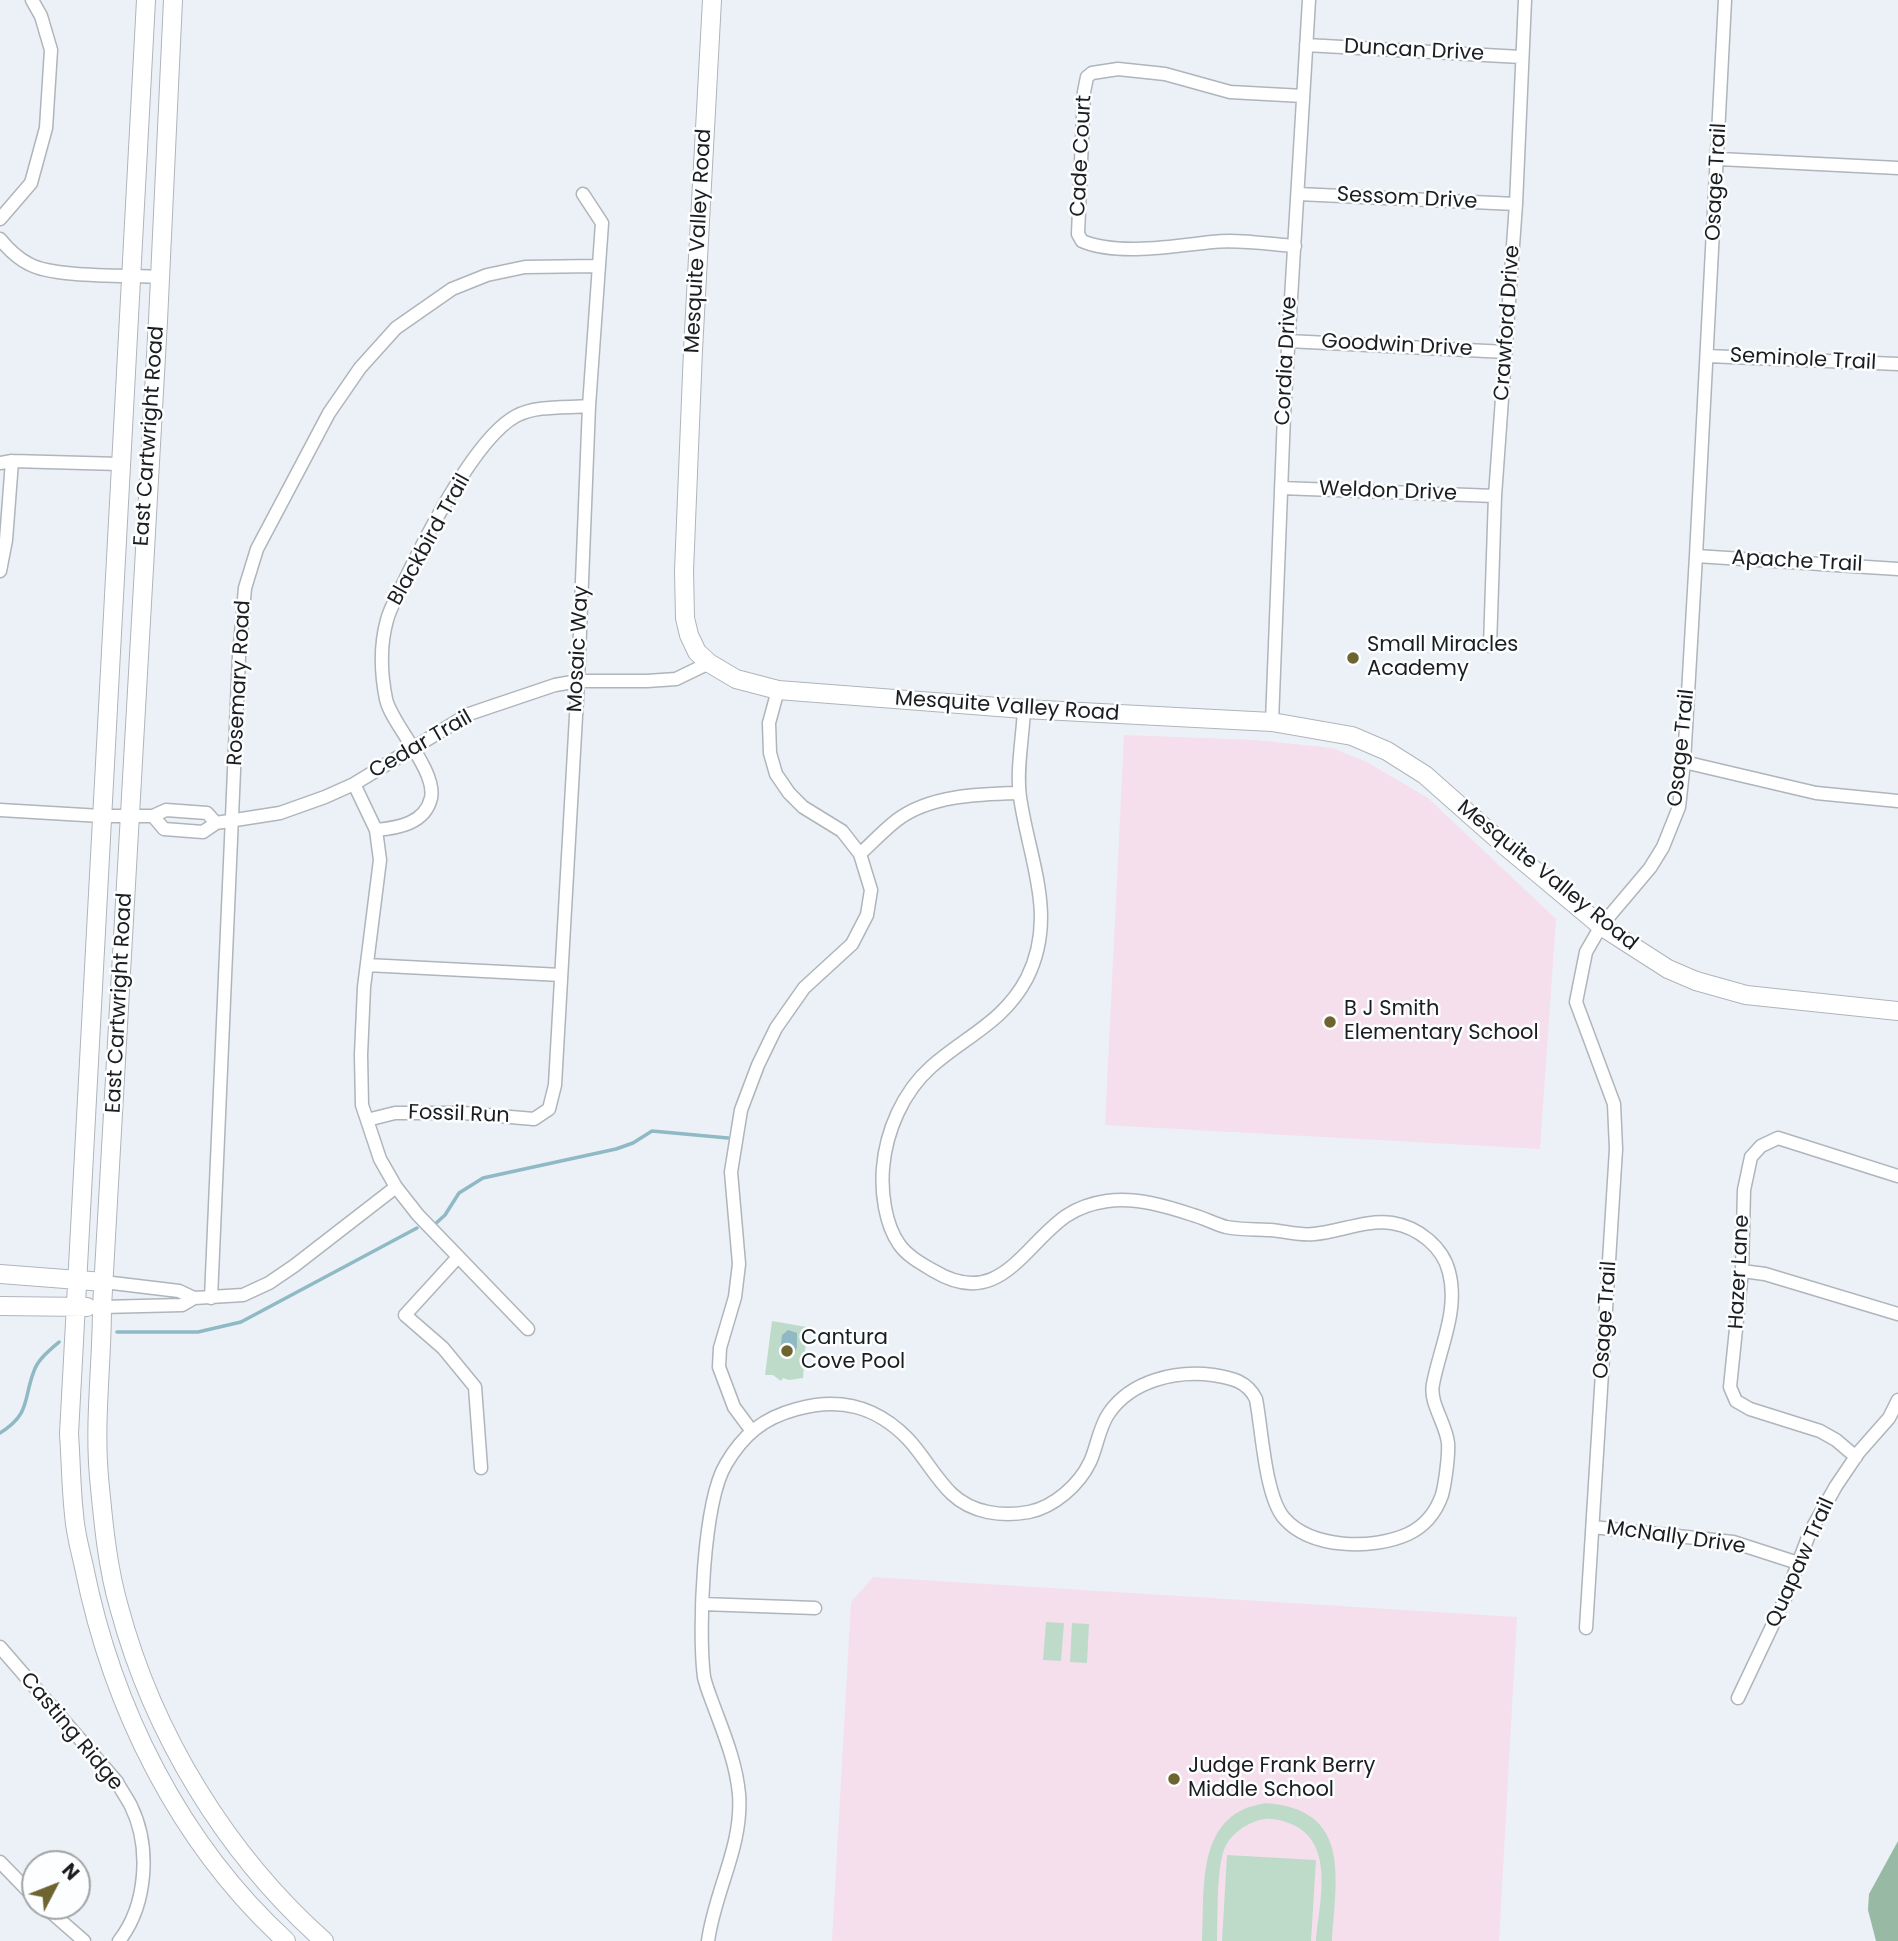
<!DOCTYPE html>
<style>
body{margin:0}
#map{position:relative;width:1898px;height:1941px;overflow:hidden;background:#ebf1f7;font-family:Poppins,sans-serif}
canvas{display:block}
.north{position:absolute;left:21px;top:1850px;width:70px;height:70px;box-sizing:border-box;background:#fcfeff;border:2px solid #a2a4a5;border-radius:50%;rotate:48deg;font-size:19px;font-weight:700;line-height:28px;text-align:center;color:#1b1d1f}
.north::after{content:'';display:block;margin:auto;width:24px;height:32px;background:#6e6430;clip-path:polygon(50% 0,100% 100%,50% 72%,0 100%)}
</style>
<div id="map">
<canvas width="1898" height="1941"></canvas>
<div class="north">N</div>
</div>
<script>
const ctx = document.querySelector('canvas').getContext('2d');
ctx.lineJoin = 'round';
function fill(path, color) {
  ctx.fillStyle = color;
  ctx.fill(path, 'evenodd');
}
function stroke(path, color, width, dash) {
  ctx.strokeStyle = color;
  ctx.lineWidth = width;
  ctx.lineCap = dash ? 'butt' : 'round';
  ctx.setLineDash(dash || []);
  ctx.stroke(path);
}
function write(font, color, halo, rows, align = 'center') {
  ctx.font = font + ' Poppins,sans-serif';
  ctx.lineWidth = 5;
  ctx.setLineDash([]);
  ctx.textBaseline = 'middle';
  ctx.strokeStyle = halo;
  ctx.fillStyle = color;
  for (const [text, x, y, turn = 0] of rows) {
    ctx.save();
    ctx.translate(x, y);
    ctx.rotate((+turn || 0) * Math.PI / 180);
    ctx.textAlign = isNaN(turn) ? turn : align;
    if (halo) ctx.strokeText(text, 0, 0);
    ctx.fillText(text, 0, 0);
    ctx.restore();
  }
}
fill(new Path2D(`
 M 1124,735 L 1255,740 L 1332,748 L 1367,762 L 1428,798 L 1556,919 L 1540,1149 L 1105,1125 Z
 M 873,1577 L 1517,1617 L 1499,1941 L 832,1941 L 851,1602 Z`), '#f6dfec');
fill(new Path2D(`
 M 772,1321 L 807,1327 L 803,1378 L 789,1380 L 783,1378 L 781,1381 L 773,1375 L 765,1375 Z
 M 1046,1622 L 1064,1623 L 1061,1661 L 1043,1660 Z
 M 1072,1623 L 1089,1624 L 1087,1663 L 1070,1662 Z
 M 1265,1803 C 1352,1809 1336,1877 1332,1941 L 1316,1941 C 1319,1904 1336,1842 1291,1824 C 1283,1821 1274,1818 1265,1819 C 1250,1821 1234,1831 1226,1845 C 1216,1865 1218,1916 1217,1941 L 1202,1941 C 1205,1897 1196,1831 1244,1809 C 1250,1806 1258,1805 1265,1803 Z
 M 1227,1855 L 1316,1860 L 1311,1941 L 1222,1941 Z`), '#bedbc9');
fill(new Path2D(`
 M 1898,1841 L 1898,1941 L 1876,1941 L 1868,1910 L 1869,1894 Z`), '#98baa5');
fill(new Path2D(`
 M 788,1330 L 797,1333 L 797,1347 L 794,1355 L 789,1358 L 780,1353 L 782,1335 Z`), '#8fb9c5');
stroke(new Path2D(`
 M 434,1225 L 445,1215 L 459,1193 L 483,1178 L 616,1149 L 633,1143 L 652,1131 L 728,1138
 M 117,1332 L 198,1332 L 241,1322 L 417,1228
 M 0,1433 C 31,1414 23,1399 34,1371 C 38,1359 50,1350 59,1342`), '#8fb9c5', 3.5);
const street = new Path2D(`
 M 1306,45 L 1521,57
 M 1719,159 L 1898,168
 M 1298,194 L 1516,204
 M 0,219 L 31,183 L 46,128 L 51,50 L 41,16 L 32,0
 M 0,239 C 9,250 17,258 29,264 C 54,278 129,275 160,277
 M 1295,246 C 1268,244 1239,239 1212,242 C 1175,246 1117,256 1082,241 L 1078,234 L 1084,92 L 1087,77 L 1092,73 L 1118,69 L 1165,74 L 1230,92 L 1303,96
 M 1288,341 L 1506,352
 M 1707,356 L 1898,364
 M 0,463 L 12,461 L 120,464
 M 1281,488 L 1495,496
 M 1696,556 L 1898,569
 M 0,571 L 6,540 L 12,461
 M 1490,646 L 1495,496 L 1516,204 L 1525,0
 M 1272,722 L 1284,415 L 1309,0
 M 1684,762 L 1816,793 L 1898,801
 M 354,784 L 376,830 L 380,860 L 364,987 L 361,1055 L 362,1105 L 380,1159 L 396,1187 L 418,1215 L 528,1329
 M 0,810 L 101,816 L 153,816 L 166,810 L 207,813 L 216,823
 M 153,816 L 164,829 L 203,832 L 216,823 L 280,813 L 325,797 L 354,784 L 469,714 L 555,685 L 578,681 L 647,681 L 676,679 L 709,663
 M 376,830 C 397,828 425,824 431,798 C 437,770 391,724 386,699 C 381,674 380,645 387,620 C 390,608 397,597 402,586 C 423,542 475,438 516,416 C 536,405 567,408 589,406
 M 860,854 C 872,843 884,830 897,820 C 930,795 980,794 1019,793
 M 367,965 L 561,975
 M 367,1120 L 395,1113 L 463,1113 L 534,1119 L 549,1109 L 555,1085 L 578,681 L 589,406 L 602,223 L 583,194
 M 458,1257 L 405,1315 L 443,1348 L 475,1387 L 481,1468
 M 1742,1271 L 1765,1274 L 1898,1314
 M 104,1282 L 179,1291 L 194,1298 L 243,1295 L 269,1283 L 294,1266 L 396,1187
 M 211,1298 L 239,656 L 245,588 L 257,549 L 329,413 L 360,368 L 396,328 L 452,289 L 487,275 L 525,267 L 597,266
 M 102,1307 L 182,1305 L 194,1298
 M 751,1430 L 734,1407 L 719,1367 L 720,1348 L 735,1297 L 739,1264 L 731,1172 L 741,1110 L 758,1065 L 776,1028 L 804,988 L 852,944 L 867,915 L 871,890 L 860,854 L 842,831 L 803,807 L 789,793 L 776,774 L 770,753 L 769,723 L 778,690
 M 1856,1457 L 1836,1440 L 1820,1431 L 1750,1409 L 1736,1401 L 1730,1387 L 1742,1271 L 1744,1190 L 1751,1157 L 1761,1146 L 1778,1138 L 1898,1176
 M 1593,1527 L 1733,1542 L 1798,1563
 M 702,1604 L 815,1608
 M 1586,1628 L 1616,1149 L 1614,1104 L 1576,1002 L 1586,952 L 1601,926 L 1650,868 L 1663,847 L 1679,807 L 1684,762 L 1696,556 L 1725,0
 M 0,1647 L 117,1782 C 121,1790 127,1798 131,1806 C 151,1847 147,1905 119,1941
 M 1738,1698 L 1784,1601 L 1810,1532 L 1836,1486 L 1859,1452 L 1889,1418 L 1898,1400
 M 0,1862 L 35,1898
 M 44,1906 L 84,1941
 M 708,1941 C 715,1890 743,1846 739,1794 C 736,1762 724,1734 713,1704 C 710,1696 706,1686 704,1677 C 698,1631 703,1502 726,1464 C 743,1435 763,1418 797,1409 C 840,1397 876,1406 908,1439 C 924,1456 935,1478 952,1494 C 972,1513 1002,1517 1029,1512 C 1054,1507 1079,1485 1090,1462 C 1097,1447 1099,1427 1109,1413 C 1131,1381 1175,1370 1213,1375 C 1232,1378 1247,1381 1256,1399 C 1262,1430 1265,1496 1284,1518 C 1311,1549 1373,1550 1408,1534 C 1425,1526 1436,1512 1442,1495 C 1445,1484 1449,1455 1448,1443 C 1446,1423 1429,1403 1433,1384 C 1440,1347 1459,1310 1449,1272 C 1443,1247 1418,1227 1392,1223 C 1366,1219 1339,1232 1314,1234 C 1300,1236 1285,1231 1270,1230 C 1256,1229 1241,1230 1226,1227 C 1215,1224 1204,1218 1193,1215 C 1166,1206 1136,1197 1107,1201 C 1093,1203 1078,1208 1066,1216 C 1023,1246 999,1310 934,1271 C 922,1264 907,1256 899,1244 C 885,1224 881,1192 883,1168 C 886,1131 903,1092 931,1067 C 966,1036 1004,1022 1027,978 C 1058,916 1029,860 1020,797 C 1016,771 1023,736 1024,709`);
const secondary = new Path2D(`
 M 146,0 L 69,1434 C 71,1461 71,1488 74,1514 C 75,1532 80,1549 84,1567 C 112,1707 179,1843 286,1941
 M 173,0 L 158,321 L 102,1307 C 102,1364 94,1420 99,1477 C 103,1519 107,1566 119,1607 C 153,1734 226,1854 324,1941
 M 712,0 L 693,350 L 684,571 L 685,618 L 689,635 L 697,652 L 709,663 L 736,679 L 778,690 L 1024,709 L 1272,722 L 1352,736 L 1387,751 L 1425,775 L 1503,844 L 1601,926 L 1668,969 L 1696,981 L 1746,995 L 1898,1011
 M 0,1274 L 104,1282
 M 0,1306 L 87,1307`);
stroke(street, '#afb5ba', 15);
stroke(secondary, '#afb5ba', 20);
stroke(street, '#fff', 12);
stroke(secondary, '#fff', 18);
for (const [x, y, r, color] of [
 [1353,658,7,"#6e6430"],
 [1330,1022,7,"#6e6430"],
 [787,1351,7,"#6e6430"],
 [1174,1779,7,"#6e6430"]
]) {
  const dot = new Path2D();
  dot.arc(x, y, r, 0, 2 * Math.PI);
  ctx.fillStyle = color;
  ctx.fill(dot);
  stroke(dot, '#fcfeff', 2.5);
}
write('21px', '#1b1d1f', '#fcfeff', [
 ["Duncan Drive",1414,51,3],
 ["Cade Court",1082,156,-87],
 ["Osage Trail",1717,182,-87],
 ["Sessom Drive",1407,199,3],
 ["Mesquite Valley Road",699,241,-87],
 ["Crawford Drive",1508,323,-86],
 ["Goodwin Drive",1397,346,3],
 ["Seminole Trail",1803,360,3],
 ["Cordia Drive",1287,361,-87],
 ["East Cartwright Road",150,436,-86],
 ["Weldon Drive",1388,492,2],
 ["Blackbird Trail",430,540,-61],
 ["Apache Trail",1797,562,3],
 ["Mosaic Way",579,649,-87],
 ["Rosemary Road",240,683,-87],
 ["Mesquite Valley Road",1007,707,4],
 ["Cedar Trail",421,745,-30],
 ["Osage Trail",1682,748,-84],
 ["Mesquite Valley Road",1547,876,39],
 ["East Cartwright Road",120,1003,-87],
 ["Fossil Run",459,1115,2],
 ["Hazer Lane",1740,1272,-87],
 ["Osage Trail",1606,1320,-86],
 ["McNally Drive",1676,1538,8],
 ["Quapaw Trail",1801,1563,-66],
 ["Casting Ridge",71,1732,50]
]);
write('21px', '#1b1d1f', '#fcfeff', [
 ["Small Miracles",1367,646],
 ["Academy",1367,670],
 ["B J Smith",1344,1010],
 ["Elementary School",1344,1034],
 ["Cantura",801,1339],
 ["Cove Pool",801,1363],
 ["Judge Frank Berry",1188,1767],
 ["Middle School",1188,1791]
], 'left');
</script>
